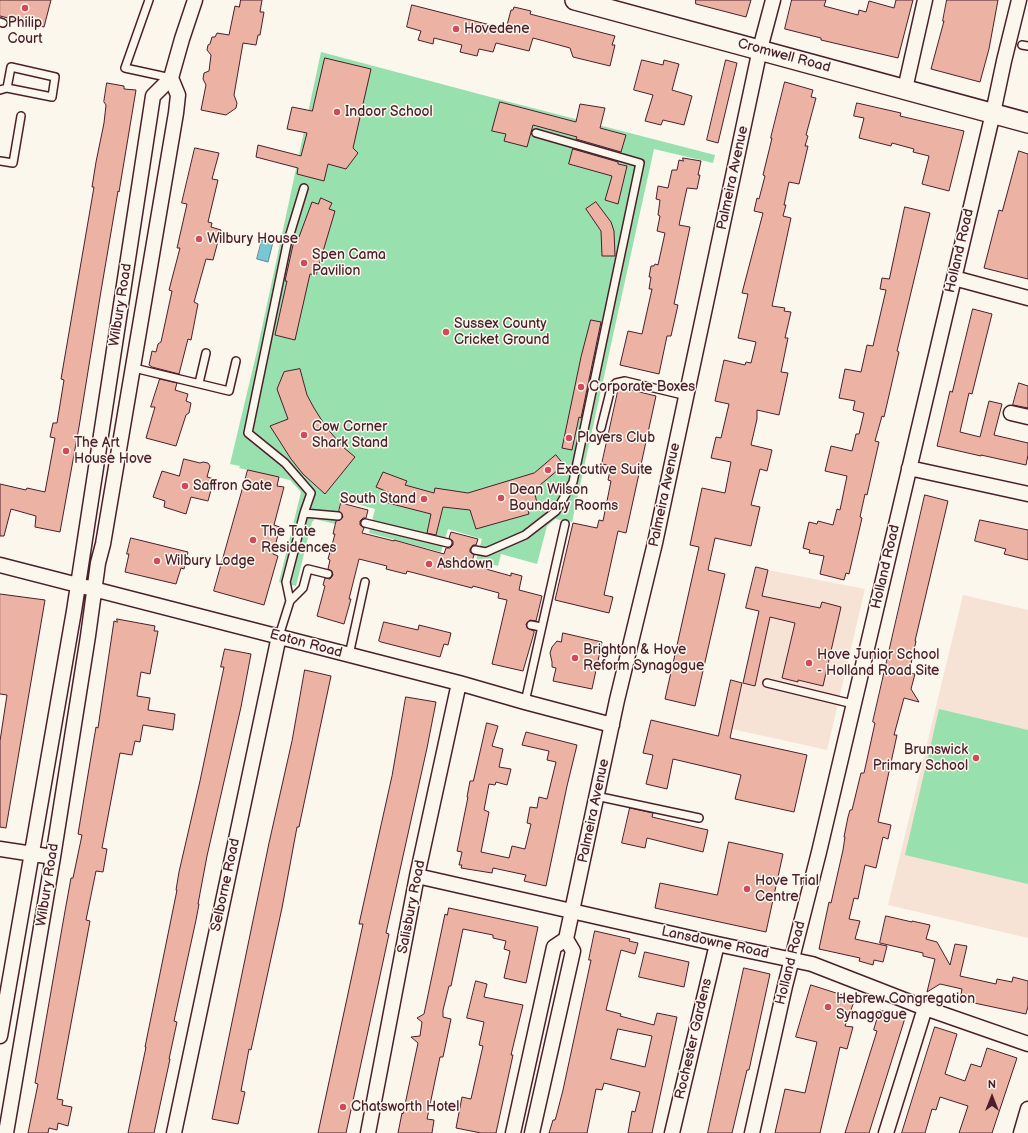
<!DOCTYPE html>
<style>
body{margin:0}
#map{position:relative;width:1028px;height:1133px;overflow:hidden;background:#fbf7ec;font-family:"Balsamiq Sans",sans-serif}
canvas{display:block}
.north{position:absolute;left:972px;top:1077px;width:40px;height:40px;-webkit-text-stroke:3px #fbf7ec;paint-order:stroke;rotate:0deg;font-size:11px;font-weight:700;line-height:16px;text-align:center;color:#4a1f2b}
.north::after{content:'';display:block;margin:auto;width:14px;height:18px;background:#4a1f2b;clip-path:polygon(50% 0,100% 100%,50% 72%,0 100%)}
</style>
<div id="map">
<canvas width="1028" height="1133"></canvas>
<div class="north">N</div>
</div>
<script>
const ctx = document.querySelector('canvas').getContext('2d');
ctx.lineJoin = 'round';
function fill(path, color) {
  ctx.fillStyle = color;
  ctx.fill(path, 'evenodd');
}
function stroke(path, color, width, dash) {
  ctx.strokeStyle = color;
  ctx.lineWidth = width;
  ctx.lineCap = dash ? 'butt' : 'round';
  ctx.setLineDash(dash || []);
  ctx.stroke(path);
}
function write(font, color, halo, rows, align = 'center') {
  ctx.font = font + ' "Balsamiq Sans",sans-serif';
  ctx.lineWidth = 3;
  ctx.setLineDash([]);
  ctx.textBaseline = 'middle';
  ctx.strokeStyle = halo;
  ctx.fillStyle = color;
  for (const [text, x, y, turn = 0] of rows) {
    ctx.save();
    ctx.translate(x, y);
    ctx.rotate((+turn || 0) * Math.PI / 180);
    ctx.textAlign = isNaN(turn) ? turn : align;
    if (halo) ctx.strokeText(text, 0, 0);
    ctx.fillText(text, 0, 0);
    ctx.restore();
  }
}
fill(new Path2D(`
 M 768,570 L 865,589 L 827,750 L 732,729 Z
 M 963,595 L 1028,610 L 1028,938 L 888,905 Z`), '#f6e3d6');
fill(new Path2D(`
 M 321,52 L 498,99 L 715,155 L 713,163 L 654,149 L 572,522 L 555,519 L 547,526 L 537,564 L 501,554 L 498,566 L 476,560 L 482,539 L 448,529 L 441,552 L 369,533 L 375,509 L 341,500 L 335,524 L 315,519 L 312,522 L 296,586 L 279,582 L 301,492 L 290,480 L 239,468 L 240,466 L 230,464 L 257,351 Z
 M 939,709 L 1028,730 L 1028,884 L 905,855 Z`), '#99e0af');
const water = new Path2D(`
 M 262,240 L 273,242 L 268,262 L 257,259 Z`);
fill(water, '#78c7d4');
stroke(water, '#668490', 1);
const building = new Path2D(`
 M 0,0 L 51,0 L 44,27 L 0,16 Z
 M 241,0 L 262,0 L 260,12 L 264,12 L 260,35 L 258,35 L 256,45 L 243,43 L 234,95 L 237,103 L 236,108 L 226,115 L 201,110 L 206,85 L 203,79 L 204,73 L 209,71 L 211,55 L 207,50 L 208,45 L 210,44 L 212,37 L 215,37 L 217,33 L 229,35 L 235,6 L 239,7 Z
 M 696,0 L 751,0 L 746,17 L 696,4 Z
 M 792,0 L 826,0 L 824,6 L 858,15 L 859,10 L 866,12 L 869,1 L 894,8 L 896,0 L 913,0 L 898,58 L 821,40 L 821,38 L 785,29 Z
 M 947,0 L 998,0 L 989,49 L 980,82 L 931,69 L 944,21 L 943,21 Z
 M 412,5 L 506,29 L 511,10 L 513,10 L 514,7 L 531,11 L 530,14 L 615,36 L 612,45 L 615,45 L 610,66 L 573,57 L 570,48 L 533,38 L 529,51 L 496,43 L 493,52 L 479,49 L 477,56 L 460,52 L 462,45 L 434,38 L 433,44 L 418,40 L 421,31 L 407,27 Z
 M 325,58 L 371,69 L 353,148 L 358,153 L 346,169 L 328,164 L 324,181 L 297,174 L 298,168 L 256,157 L 258,145 L 301,156 L 307,133 L 287,129 L 292,107 L 312,111 Z
 M 642,60 L 663,65 L 664,60 L 679,64 L 672,90 L 692,96 L 684,125 L 663,120 L 661,125 L 645,121 L 653,95 L 634,90 Z
 M 726,60 L 737,63 L 718,143 L 707,140 Z
 M 785,82 L 813,90 L 811,97 L 816,98 L 806,135 L 808,136 L 805,146 L 808,146 L 799,184 L 789,182 L 784,205 L 786,205 L 783,216 L 791,218 L 772,306 L 785,308 L 784,311 L 791,312 L 785,338 L 788,338 L 781,372 L 788,373 L 779,415 L 757,410 L 757,419 L 751,445 L 772,450 L 767,471 L 760,469 L 751,505 L 760,507 L 751,546 L 715,538 L 708,570 L 725,574 L 695,706 L 665,699 L 699,547 L 690,545 L 702,488 L 725,493 L 731,462 L 711,458 L 716,437 L 721,438 L 729,404 L 715,401 L 724,360 L 745,365 L 746,362 L 751,363 L 756,342 L 738,338 L 748,294 L 742,293 L 763,213 L 754,211 L 757,198 L 759,199 L 765,176 L 763,175 L 772,138 L 771,138 Z
 M 107,83 L 124,86 L 124,89 L 136,90 L 119,192 L 118,191 L 101,291 L 79,427 L 60,532 L 35,527 L 36,516 L 11,509 L 4,536 L 0,536 L 0,484 L 26,490 L 27,488 L 45,492 L 55,438 L 50,437 L 53,423 L 57,423 L 64,380 L 61,379 L 94,187 L 92,187 L 96,162 L 104,123 L 106,105 L 104,102 Z
 M 500,102 L 576,122 L 580,104 L 605,108 L 600,128 L 626,135 L 621,152 L 576,139 L 577,137 L 533,125 L 527,147 L 504,141 L 506,134 L 492,131 Z
 M 857,103 L 901,113 L 900,116 L 964,131 L 949,191 L 922,184 L 929,156 L 913,152 L 914,149 L 892,143 L 891,146 L 859,138 L 864,118 L 854,116 Z
 M 195,148 L 219,153 L 212,179 L 218,180 L 208,222 L 212,223 L 211,227 L 221,230 L 213,260 L 206,259 L 194,302 L 198,304 L 191,340 L 188,339 L 179,374 L 152,367 L 149,365 L 152,351 L 156,352 L 158,344 L 161,342 L 172,291 L 169,290 L 180,248 L 177,248 L 187,204 L 182,203 Z
 M 573,149 L 618,162 L 618,164 L 627,166 L 618,204 L 605,200 L 612,176 L 569,164 Z
 M 1019,151 L 1028,154 L 1028,279 L 984,268 L 999,210 L 1002,211 Z
 M 683,158 L 701,161 L 698,175 L 700,175 L 697,189 L 687,188 L 679,225 L 690,227 L 674,304 L 678,305 L 671,336 L 667,336 L 659,374 L 620,365 L 628,331 L 642,334 L 652,289 L 649,289 L 651,277 L 649,277 L 651,266 L 654,266 L 655,264 L 658,265 L 665,233 L 657,231 L 660,216 L 658,215 L 660,200 L 656,199 L 658,186 L 668,188 L 672,170 L 677,170 L 679,160 L 683,161 Z
 M 321,198 L 332,203 L 329,209 L 335,211 L 316,275 L 310,274 L 295,340 L 275,335 L 287,281 L 285,281 L 295,236 L 299,237 L 312,202 L 318,204 Z
 M 596,202 L 611,222 L 614,231 L 615,256 L 602,256 L 601,231 L 586,209 Z
 M 905,207 L 930,213 L 897,351 L 899,352 L 884,417 L 882,416 L 875,441 L 879,442 L 867,495 L 865,494 L 860,517 L 862,518 L 849,574 L 846,573 L 844,580 L 820,574 L 824,556 L 809,553 L 810,550 L 803,548 L 809,522 L 817,524 L 818,521 L 833,525 L 837,509 L 840,510 L 847,476 L 825,471 L 831,446 L 852,451 L 856,434 L 859,434 L 864,413 L 853,410 L 855,401 L 839,398 L 845,369 L 861,372 L 867,345 L 873,346 L 886,290 L 880,289 L 882,278 L 889,279 Z
 M 973,309 L 992,314 L 972,394 L 969,393 L 960,432 L 980,437 L 989,401 L 1002,404 L 994,435 L 1028,443 L 1028,455 L 1026,465 L 981,455 L 981,456 L 937,446 L 950,391 L 952,392 Z
 M 591,320 L 601,322 L 581,418 L 579,417 L 572,450 L 562,448 L 581,357 Z
 M 300,369 L 307,395 L 314,408 L 326,427 L 343,447 L 355,457 L 325,494 L 303,474 L 291,459 L 270,426 L 288,419 L 277,389 L 284,372 Z
 M 160,379 L 177,383 L 175,390 L 188,394 L 186,401 L 191,403 L 189,413 L 186,415 L 176,446 L 146,438 L 155,407 L 151,407 Z
 M 1019,383 L 1028,386 L 1028,408 L 1013,405 Z
 M 619,387 L 656,396 L 626,533 L 618,531 L 604,595 L 613,597 L 609,613 L 555,600 L 573,523 L 597,528 L 599,520 L 603,521 L 611,481 L 608,480 L 611,466 L 602,464 Z
 M 556,455 L 564,465 L 534,490 L 537,503 L 527,506 L 529,514 L 476,529 L 470,510 L 443,507 L 436,535 L 427,533 L 431,514 L 388,503 L 390,493 L 376,487 L 383,472 L 407,481 L 405,485 L 434,493 L 435,488 L 468,493 L 534,473 Z
 M 184,459 L 200,463 L 203,462 L 208,463 L 210,466 L 207,477 L 214,479 L 208,501 L 191,497 L 186,514 L 164,507 L 165,501 L 153,497 L 162,471 L 179,476 Z
 M 248,470 L 279,477 L 277,486 L 284,487 L 274,525 L 280,527 L 273,554 L 278,556 L 264,605 L 214,591 Z
 M 925,495 L 948,501 L 915,641 L 916,641 L 909,673 L 915,674 L 911,689 L 919,702 L 904,698 L 894,735 L 897,735 L 878,822 L 891,825 L 888,839 L 883,837 L 876,868 L 865,865 L 858,899 L 854,898 L 849,919 L 860,921 L 855,939 L 887,946 L 883,962 L 874,960 L 873,965 L 859,961 L 860,958 L 819,949 L 829,902 L 831,903 L 843,850 L 845,837 L 844,837 L 848,817 L 850,810 L 852,810 L 861,773 L 864,773 L 875,723 L 873,722 Z
 M 341,503 L 368,510 L 366,518 L 363,518 L 360,521 L 360,525 L 364,528 L 362,533 L 394,541 L 394,540 L 444,554 L 446,548 L 450,548 L 453,545 L 453,541 L 449,538 L 451,532 L 478,539 L 476,545 L 473,545 L 470,549 L 470,552 L 474,555 L 472,561 L 480,563 L 480,566 L 486,567 L 486,569 L 511,576 L 511,573 L 522,576 L 519,590 L 542,596 L 536,621 L 530,620 L 526,624 L 527,628 L 534,631 L 534,633 L 523,671 L 492,664 L 507,600 L 498,598 L 499,593 L 473,586 L 472,588 L 407,571 L 406,574 L 386,569 L 387,566 L 359,559 L 349,599 L 351,599 L 344,624 L 317,616 L 325,586 L 323,585 L 325,578 L 330,579 L 333,575 L 332,571 L 328,569 L 330,560 L 328,559 L 335,534 L 333,534 L 336,521 L 340,520 L 343,517 L 342,514 L 339,511 Z
 M 980,520 L 1028,530 L 1028,560 L 1004,554 L 1006,549 L 975,541 Z
 M 131,538 L 188,552 L 184,569 L 181,568 L 176,584 L 125,572 L 129,554 L 127,554 Z
 M 756,567 L 768,570 L 762,596 L 820,608 L 822,602 L 841,607 L 823,686 L 798,680 L 798,682 L 782,678 L 795,623 L 770,617 L 755,686 L 743,683 L 759,611 L 746,608 Z
 M 0,594 L 45,600 L 6,828 L 0,827 L 0,741 L 7,695 L 0,694 Z
 M 117,619 L 155,626 L 154,631 L 158,631 L 150,674 L 141,672 L 137,696 L 150,698 L 148,710 L 175,714 L 173,730 L 143,725 L 140,742 L 135,741 L 132,755 L 120,753 L 102,848 L 107,849 L 103,872 L 96,871 L 86,920 L 90,921 L 57,1099 L 63,1100 L 62,1105 L 72,1107 L 68,1126 L 58,1123 L 57,1130 L 49,1128 L 48,1133 L 28,1133 L 38,1084 L 35,1083 L 65,911 L 71,878 L 73,878 L 82,835 L 78,834 L 96,727 L 98,728 L 114,621 L 117,622 Z
 M 384,622 L 418,630 L 419,625 L 451,633 L 448,645 L 444,644 L 440,657 L 381,642 L 379,641 Z
 M 563,633 L 602,642 L 592,689 L 553,681 L 556,668 L 552,667 L 552,662 L 550,653 L 552,647 L 557,641 L 561,642 Z
 M 225,649 L 251,654 L 241,707 L 207,856 L 198,904 L 199,904 L 196,920 L 174,1021 L 177,1022 L 169,1059 L 170,1059 L 154,1133 L 128,1133 L 146,1047 L 145,1047 L 177,890 L 176,890 L 179,872 L 200,781 L 224,667 L 221,667 Z
 M 305,670 L 331,676 L 299,827 L 297,827 L 282,908 L 251,1050 L 249,1049 L 241,1091 L 245,1092 L 238,1124 L 212,1119 L 269,843 L 292,741 Z
 M 731,680 L 742,683 L 730,738 L 807,755 L 794,812 L 735,799 L 741,775 L 673,759 L 667,789 L 646,784 L 653,755 L 643,753 L 651,720 L 718,736 Z
 M 406,697 L 436,702 L 427,748 L 386,933 L 389,934 L 346,1133 L 318,1133 L 363,924 L 359,924 L 392,776 Z
 M 487,723 L 498,726 L 492,746 L 503,749 L 499,767 L 511,769 L 507,785 L 496,782 L 495,785 L 489,784 L 484,810 L 489,812 L 481,852 L 509,858 L 512,846 L 525,849 L 531,824 L 527,823 L 530,807 L 537,808 L 539,797 L 547,799 L 556,762 L 547,760 L 549,751 L 522,745 L 526,732 L 577,745 L 567,786 L 546,886 L 524,881 L 526,875 L 493,868 L 492,873 L 461,868 L 462,865 L 459,865 L 462,852 L 457,851 L 468,797 L 467,797 L 470,781 L 473,781 Z
 M 630,808 L 653,813 L 652,817 L 708,830 L 703,852 L 647,838 L 645,848 L 622,843 Z
 M 729,842 L 783,854 L 766,932 L 655,908 L 660,883 L 717,895 Z
 M 449,908 L 538,927 L 526,983 L 504,978 L 510,951 L 504,949 L 506,941 L 493,938 L 493,935 L 463,929 L 451,986 L 449,986 L 443,1010 L 443,1017 L 451,1019 L 443,1057 L 440,1057 L 427,1119 L 434,1120 L 432,1133 L 398,1133 L 402,1113 L 403,1114 L 418,1043 L 411,1037 L 420,1036 L 422,1022 L 417,1018 L 424,1014 L 445,914 L 447,915 Z
 M 886,916 L 912,922 L 912,921 L 930,925 L 926,939 L 937,942 L 950,965 L 955,944 L 967,946 L 960,976 L 996,984 L 997,979 L 1012,982 L 1013,977 L 1028,981 L 1028,1006 L 1026,1014 L 960,1000 L 962,989 L 940,984 L 927,992 L 935,959 L 923,956 L 923,953 L 880,943 Z
 M 595,931 L 630,939 L 629,941 L 638,943 L 635,954 L 621,950 L 606,1010 L 621,1014 L 620,1016 L 654,1025 L 657,1013 L 677,1017 L 652,1133 L 628,1133 L 632,1111 L 635,1112 L 640,1092 L 604,1083 L 602,1090 L 596,1089 L 587,1133 L 549,1133 L 553,1120 L 555,1120 L 556,1117 L 563,1090 L 591,960 L 589,960 ZM 618,1029 L 652,1036 L 645,1067 L 611,1059 Z
 M 645,952 L 689,962 L 684,987 L 639,977 Z
 M 744,968 L 770,974 L 749,1070 L 747,1070 L 732,1133 L 708,1133 Z
 M 476,981 L 487,984 L 484,997 L 523,1005 L 511,1055 L 513,1055 L 496,1133 L 481,1133 L 456,1128 L 462,1097 L 471,1099 L 483,1046 L 479,1045 L 484,1022 L 467,1018 Z
 M 811,985 L 855,999 L 845,1026 L 853,1027 L 847,1049 L 840,1047 L 820,1133 L 775,1133 L 785,1089 L 805,1093 L 817,1042 L 796,1037 Z
 M 880,1010 L 905,1018 L 869,1133 L 845,1133 L 877,1031 L 874,1030 Z
 M 935,1027 L 957,1034 L 945,1074 L 965,1081 L 971,1064 L 981,1067 L 987,1048 L 1017,1058 L 992,1133 L 959,1133 L 968,1106 L 940,1097 L 936,1110 L 932,1109 L 925,1133 L 902,1133 Z`);
fill(building, '#ecb3a4');
stroke(building, '#4a1f2b', 1);
const service = new Path2D(`
 M 149,0 L 125,68 L 171,78
 M 0,22 L 3,23
 M 1022,45 L 1028,46
 M 0,90 L 7,88 L 52,97 L 55,77 L 11,67 L 7,88
 M 0,161 L 13,163 L 21,116
 M 134,368 L 229,391 L 236,361
 M 199,383 L 206,353
 M 601,428 L 611,388 L 616,383 L 625,381 L 687,396
 M 304,513 L 338,516
 M 365,523 L 448,543
 M 475,550 L 486,552 L 525,535 L 556,511 L 573,482 L 640,163 L 536,133
 M 290,601 L 303,588 L 308,569 L 328,574
 M 531,625 L 541,627
 M 279,636 L 290,601 L 286,582 L 304,513 L 311,493 L 285,463 L 248,433 L 287,244 L 304,188
 M 349,655 L 365,582
 M 767,683 L 853,704
 M 525,702 L 565,524
 M 596,796 L 699,818`);
const minor = new Path2D(`
 M 905,89 L 925,0
 M 954,278 L 1028,298
 M 1011,413 L 1028,417
 M 909,468 L 1028,494
 M 0,565 L 459,683 L 525,702 L 612,725
 M 0,849 L 53,857
 M 417,876 L 717,944 L 812,964 L 925,1008 L 1028,1044
 M 0,1036 L 74,611 L 153,96 L 171,78 L 182,39 L 195,0
 M 6,1133 L 53,857 L 88,636 L 98,563 L 103,544 L 176,113 L 178,95 L 171,78
 M 174,1133 L 279,636
 M 368,1133 L 417,876 L 459,683
 M 513,1133 L 554,947 L 566,939 L 617,700 L 655,543 L 760,49 L 773,0
 M 532,1133 L 573,951 L 566,939
 M 672,1133 L 717,944
 M 752,1133 L 785,986 L 819,852 L 993,113 L 1004,61 L 1019,0
 M 886,1133 L 925,1008
 M 1021,1133 L 1028,1109`);
const secondary = new Path2D(`
 M 575,0 L 1028,123`);
stroke(service, '#4a1f2b', 10);
stroke(minor, '#4a1f2b', 17);
stroke(secondary, '#4a1f2b', 22);
stroke(service, '#fbf7ec', 7);
stroke(minor, '#fbf7ec', 14);
stroke(secondary, '#fbf7ec', 19);
for (const [x, y, r, color] of [
 [25,8,4,"#d1495b"],
 [456,29,4,"#d1495b"],
 [337,112,4,"#d1495b"],
 [199,239,4,"#d1495b"],
 [304,263,4,"#d1495b"],
 [446,332,4,"#d1495b"],
 [581,387,4,"#d1495b"],
 [304,435,4,"#d1495b"],
 [569,438,4,"#d1495b"],
 [66,451,4,"#d1495b"],
 [548,470,4,"#d1495b"],
 [185,486,4,"#d1495b"],
 [501,498,4,"#d1495b"],
 [424,499,4,"#d1495b"],
 [253,540,4,"#d1495b"],
 [157,561,4,"#d1495b"],
 [429,564,4,"#d1495b"],
 [575,658,4,"#d1495b"],
 [809,663,4,"#d1495b"],
 [976,758,4,"#d1495b"],
 [747,889,4,"#d1495b"],
 [828,1007,4,"#d1495b"],
 [343,1107,4,"#d1495b"]
]) {
  const dot = new Path2D();
  dot.arc(x, y, r, 0, 2 * Math.PI);
  ctx.fillStyle = color;
  ctx.fill(dot);
  stroke(dot, '#fbf7ec', 1.5);
}
write('14px', '#4a1f2b', '#fbf7ec', [
 ["Philip",25,23,"center"],
 ["Court",25,39,"center"],
 ["Hovedene",464,29],
 ["Indoor School",345,112],
 ["Wilbury House",207,239],
 ["Spen Cama",312,255],
 ["Pavilion",312,271],
 ["Sussex County",454,324],
 ["Cricket Ground",454,340],
 ["Corporate Boxes",589,387],
 ["Cow Corner",312,427],
 ["Shark Stand",312,443],
 ["Players Club",577,438],
 ["The Art",74,443],
 ["House Hove",74,459],
 ["Executive Suite",556,470],
 ["Saffron Gate",193,486],
 ["Dean Wilson",509,490],
 ["Boundary Rooms",509,506],
 ["South Stand",416,499,"right"],
 ["The Tate",261,532],
 ["Residences",261,548],
 ["Wilbury Lodge",165,561],
 ["Ashdown",437,564],
 ["Brighton & Hove",583,650],
 ["Reform Synagogue",583,666],
 ["Hove Junior School",817,655],
 ["- Holland Road Site",817,671],
 ["Brunswick",968,750,"right"],
 ["Primary School",968,766,"right"],
 ["Hove Trial",755,881],
 ["Centre",755,897],
 ["Hebrew Congregation",836,999],
 ["Synagogue",836,1015],
 ["Chatsworth Hotel",351,1107]
], 'left');
write('14px', '#4a1f2b', '#fbf7ec', [
 ["Cromwell Road",784,56,15],
 ["Palmeira Avenue",733,178,-78],
 ["Holland Road",960,251,-77],
 ["Wilbury Road",121,305,-81],
 ["Palmeira Avenue",665,495,-78],
 ["Holland Road",886,567,-77],
 ["Eaton Road",306,644,15],
 ["Palmeira Avenue",594,811,-78],
 ["Wilbury Road",48,885,-81],
 ["Selborne Road",226,885,-78],
 ["Salisbury Road",412,907,-79],
 ["Lansdowne Road",715,943,12],
 ["Holland Road",791,963,-76],
 ["Rochester Gardens",694,1039,-77]
]);
</script>
